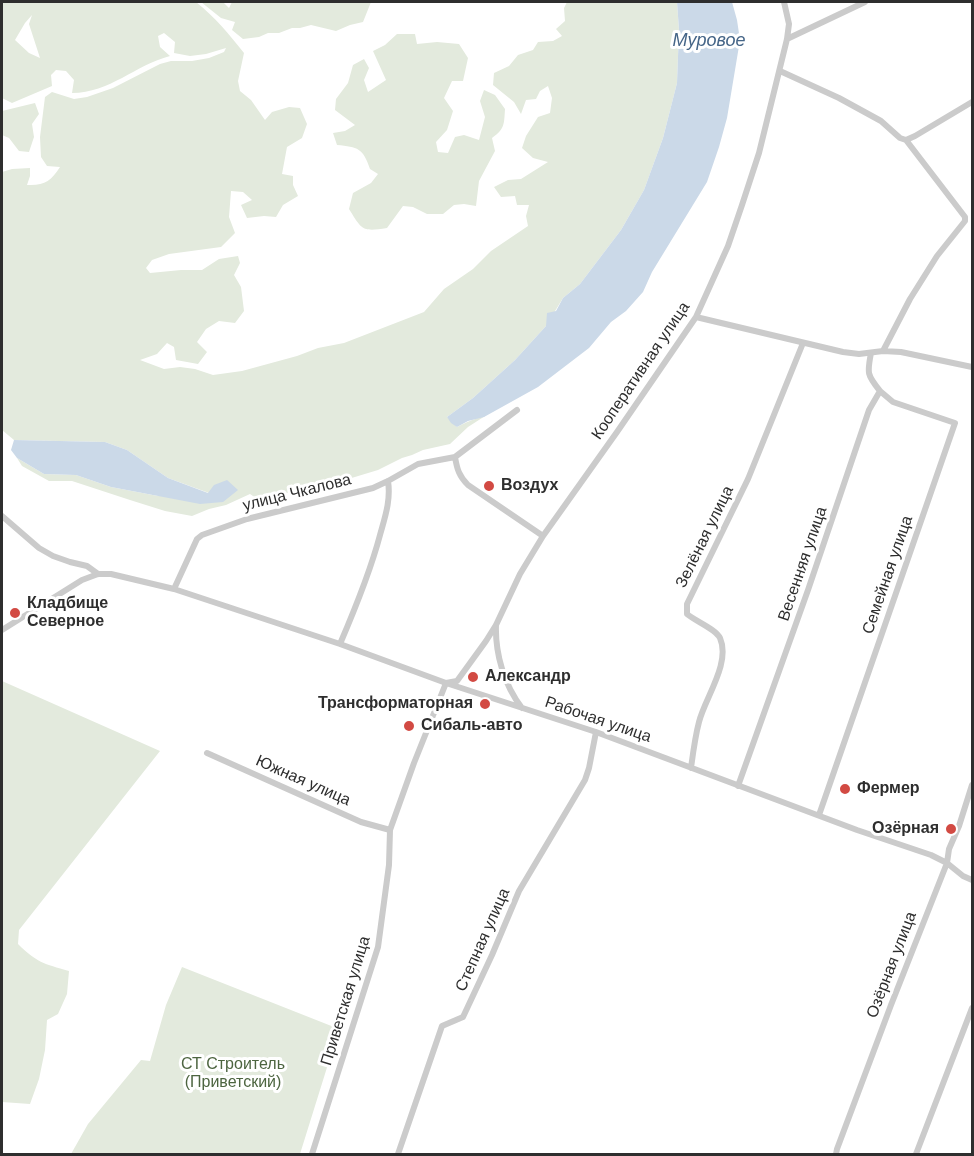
<!DOCTYPE html>
<meta charset="utf-8">
<style>
body{margin:0}
#map{position:relative;width:974px;height:1156px;overflow:hidden;background:#fff;font-family:Arial,sans-serif}
canvas{display:block}
.frame{position:absolute;inset:0;border:3px solid #2e2e2e;pointer-events:none}
</style>
<div id="map">
<canvas width="974" height="1156"></canvas>
<div class="frame"></div>
</div>
<script>
const ctx = document.querySelector('canvas').getContext('2d');
ctx.lineJoin = 'round';
function fill(path, color) {
  ctx.fillStyle = color;
  ctx.fill(path, 'evenodd');
}
function stroke(path, color, width, dash) {
  ctx.strokeStyle = color;
  ctx.lineWidth = width;
  ctx.lineCap = dash ? 'butt' : 'round';
  ctx.setLineDash(dash || []);
  ctx.stroke(path);
}
function write(font, color, halo, rows, align = 'center') {
  ctx.font = font + ' Arial,sans-serif';
  ctx.lineWidth = 6;
  ctx.setLineDash([]);
  ctx.textBaseline = 'middle';
  ctx.strokeStyle = halo;
  ctx.fillStyle = color;
  for (const [text, x, y, turn = 0] of rows) {
    ctx.save();
    ctx.translate(x, y);
    ctx.rotate((+turn || 0) * Math.PI / 180);
    ctx.textAlign = isNaN(turn) ? turn : align;
    if (halo) ctx.strokeText(text, 0, 0);
    ctx.fillText(text, 0, 0);
    ctx.restore();
  }
}
fill(new Path2D(`
 M 2,2 L 196,2 C 215,17 229,34 244,53 L 238,81 L 240,91 L 251,100 L 265,120 L 272,112 L 289,107 L 300,108 L 307,124 L 302,138 L 287,147 L 282,174 L 293,176 L 293,185 L 298,196 L 283,205 L 276,217 L 264,216 L 247,218 L 241,205 L 252,200 L 243,192 L 231,191 L 229,217 L 235,233 L 221,247 L 169,254 L 152,260 L 146,268 L 150,273 L 181,270 L 202,270 L 219,259 L 238,256 L 240,263 L 234,275 L 241,287 L 244,311 L 235,323 L 219,321 L 206,329 L 197,342 L 207,352 L 198,364 L 176,360 L 174,347 L 167,343 L 157,354 L 140,360 L 164,369 L 180,367 L 195,369 L 213,375 L 242,371 L 297,356 L 318,348 L 344,343 L 424,312 L 444,289 L 473,269 L 491,251 L 528,226 L 526,216 L 529,205 L 517,205 L 515,196 L 501,197 L 494,187 L 508,180 L 521,179 L 548,162 L 533,158 L 522,148 L 526,136 L 538,117 L 550,113 L 552,98 L 548,86 L 540,91 L 536,99 L 526,100 L 521,114 L 514,102 L 493,85 L 494,73 L 509,66 L 518,55 L 533,50 L 538,42 L 553,41 L 562,36 L 556,29 L 565,21 L 564,8 L 567,2 L 677,2 L 679,30 L 677,83 L 663,138 L 644,190 L 621,230 L 580,284 L 563,298 L 546,326 L 515,360 L 473,398 L 447,417 L 457,427 C 470,420 483,417 496,409 L 468,427 L 450,444 L 423,450 L 412,455 L 402,458 L 378,470 L 345,480 L 278,495 L 273,495 L 259,500 L 250,494 L 226,505 L 209,509 L 192,516 L 165,511 L 130,500 L 72,481 L 49,481 L 22,466 L 17,458 L 44,474 L 76,475 L 111,487 L 158,496 L 209,493 L 168,478 L 127,450 L 105,442 L 14,440 L 2,430 L 2,172 L 12,169 L 30,168 L 30,176 L 27,185 C 44,186 51,181 60,167 L 47,166 L 41,157 L 40,137 L 45,97 L 52,92 L 74,99 L 87,97 L 113,88 L 160,64 L 171,61 L 192,61 L 209,58 L 224,52 L 226,48 L 206,54 L 190,56 L 174,53 L 175,42 L 164,33 L 158,36 L 160,47 L 170,56 C 135,65 110,93 72,93 L 74,80 L 66,71 L 56,70 L 51,75 L 52,86 L 12,103 L 2,98 ZM 32,15 L 29,24 L 40,58 L 29,53 L 15,40 L 25,23 Z
 M 201,2 L 223,2 L 229,8 L 232,2 L 371,2 L 363,22 L 350,25 L 336,31 L 311,25 L 300,28 L 292,28 L 279,33 L 268,33 L 259,37 L 243,39 L 232,30 L 235,22 L 221,18 Z
 M 397,34 L 415,34 L 417,44 L 437,42 L 459,44 L 468,58 L 463,81 L 452,81 L 444,98 L 453,111 L 447,130 L 436,142 L 438,152 L 448,153 L 455,137 L 464,135 L 479,140 L 485,117 L 480,101 L 484,90 L 495,95 L 505,109 C 504,124 505,129 492,138 L 495,151 L 479,181 L 476,206 L 464,204 L 454,205 L 443,214 L 427,214 L 413,207 L 403,206 L 387,228 C 362,232 362,230 349,209 L 353,193 L 371,183 L 378,174 L 370,169 C 363,148 358,147 337,145 L 333,133 L 345,131 L 355,125 L 335,110 L 336,99 L 348,83 L 353,65 L 364,59 L 369,68 L 364,80 L 368,92 L 386,80 L 373,51 L 385,45 Z
 M 35,103 L 39,114 L 32,124 L 34,137 L 29,152 L 19,151 L 9,138 L 2,135 L 2,111 Z
 M 2,681 L 160,751 L 19,930 L 18,944 C 36,962 44,964 69,971 L 67,994 L 58,1014 L 47,1020 L 45,1050 L 39,1079 L 30,1104 L 2,1102 Z
 M 182,967 L 339,1029 L 300,1154 L 71,1154 L 88,1124 L 141,1060 L 150,1061 L 166,1005 Z`), '#e3eadd');
fill(new Path2D(`
 M 677,2 L 732,2 L 737,20 L 740,40 L 727,118 L 719,147 L 707,182 L 652,272 L 643,292 L 626,311 L 611,322 L 589,348 L 538,387 L 484,417 L 468,421 L 457,427 L 451,423 L 447,417 L 473,398 L 515,360 L 546,326 L 547,313 L 556,311 L 563,298 L 580,284 L 621,230 L 644,190 L 663,138 L 677,83 L 679,30 Z
 M 14,440 L 105,442 L 127,450 L 168,478 L 208,493 L 214,485 L 227,480 L 238,490 L 223,502 L 200,504 L 111,487 L 76,475 L 44,474 L 17,458 L 11,450 Z`), '#cbd9e8');
stroke(new Path2D(`
 M 787,39 L 865,2
 M 780,71 L 839,98 L 881,121 L 900,138 L 906,140 L 915,136 L 972,102
 M 696,317 L 843,352 L 859,354 L 883,351 L 901,352 L 972,367
 M 883,351 L 910,299 L 937,256 L 965,221 L 965,217 L 906,140
 M 455,457 C 457,469 459,476 468,485 L 543,536
 M 2,516 L 39,548 L 53,556 L 70,562 L 87,566 L 98,574
 M 174,589 L 197,539 L 202,535 L 247,519 L 373,488 L 388,481 L 418,464 L 455,457 L 517,410
 M 496,625 C 495,653 504,685 522,708
 M 2,630 L 82,580 L 98,574 L 111,574 L 174,589 L 340,644 L 446,683 L 596,732 L 857,830 L 931,855 L 947,863 L 963,876 L 972,880
 M 340,644 C 355,609 370,573 380,535 C 385,517 391,500 388,481
 M 207,753 L 361,822 L 390,830
 M 691,768 C 693,753 695,737 699,722 C 705,698 731,663 720,638 C 716,629 695,621 687,614 L 687,604 L 748,479 L 803,343
 M 738,786 L 808,590 L 869,410 L 880,391 C 867,375 867,373 871,353
 M 819,815 L 955,423 L 893,402 L 880,391
 M 312,1154 L 378,947 L 389,865 L 390,830 L 414,763 L 446,683 L 457,681 L 486,641 L 496,625 L 520,574 L 543,536 L 617,432 L 696,317 L 728,246 L 742,205 L 759,153 L 787,39 L 789,24 L 784,2
 M 398,1154 L 442,1026 L 463,1017 L 492,955 L 519,891 L 585,780 L 589,768 L 596,732
 M 836,1154 L 837,1149 L 891,1005 L 947,863 L 949,849 L 959,826 L 972,785
 M 916,1154 L 972,1008`), '#cbcbcb', 6);
for (const [x, y, r, color] of [
 [489,486,6,"#d24a43"],
 [15,613,6,"#d24a43"],
 [473,677,6,"#d24a43"],
 [485,704,6,"#d24a43"],
 [409,726,6,"#d24a43"],
 [845,789,6,"#d24a43"],
 [951,829,6,"#d24a43"]
]) {
  const dot = new Path2D();
  dot.arc(x, y, r, 0, 2 * Math.PI);
  ctx.fillStyle = color;
  ctx.fill(dot);
  stroke(dot, '#fff', 2);
}
write('16px', '#2e2e2e', '#fff', [
 ["Кооперативная улица",641,371,-56],
 ["улица Чкалова",297,493,-14],
 ["Зелёная улица",705,537,-64],
 ["Весенняя улица",803,564,-71],
 ["Семейная улица",888,575,-71],
 ["Рабочая улица",598,720,19],
 ["Южная улица",303,781,24],
 ["Степная улица",483,940,-66],
 ["Озёрная улица",892,965,-69],
 ["Приветская улица",346,1001,-73]
]);
write('bold 16px', '#2e2e2e', '#fff', [
 ["Воздух",501,486],
 ["Кладбище",27,604],
 ["Северное",27,622],
 ["Александр",485,677],
 ["Трансформаторная",473,704,"right"],
 ["Сибаль-авто",421,726],
 ["Фермер",857,789],
 ["Озёрная",939,829,"right"]
], 'left');
write('16px', '#4d6540', '#fff', [
 ["СТ Строитель",233,1065],
 ["(Приветский)",233,1083]
]);
write('italic 18px', '#456587', '#fff', [
 ["Муровое",709,41]
]);
</script>
